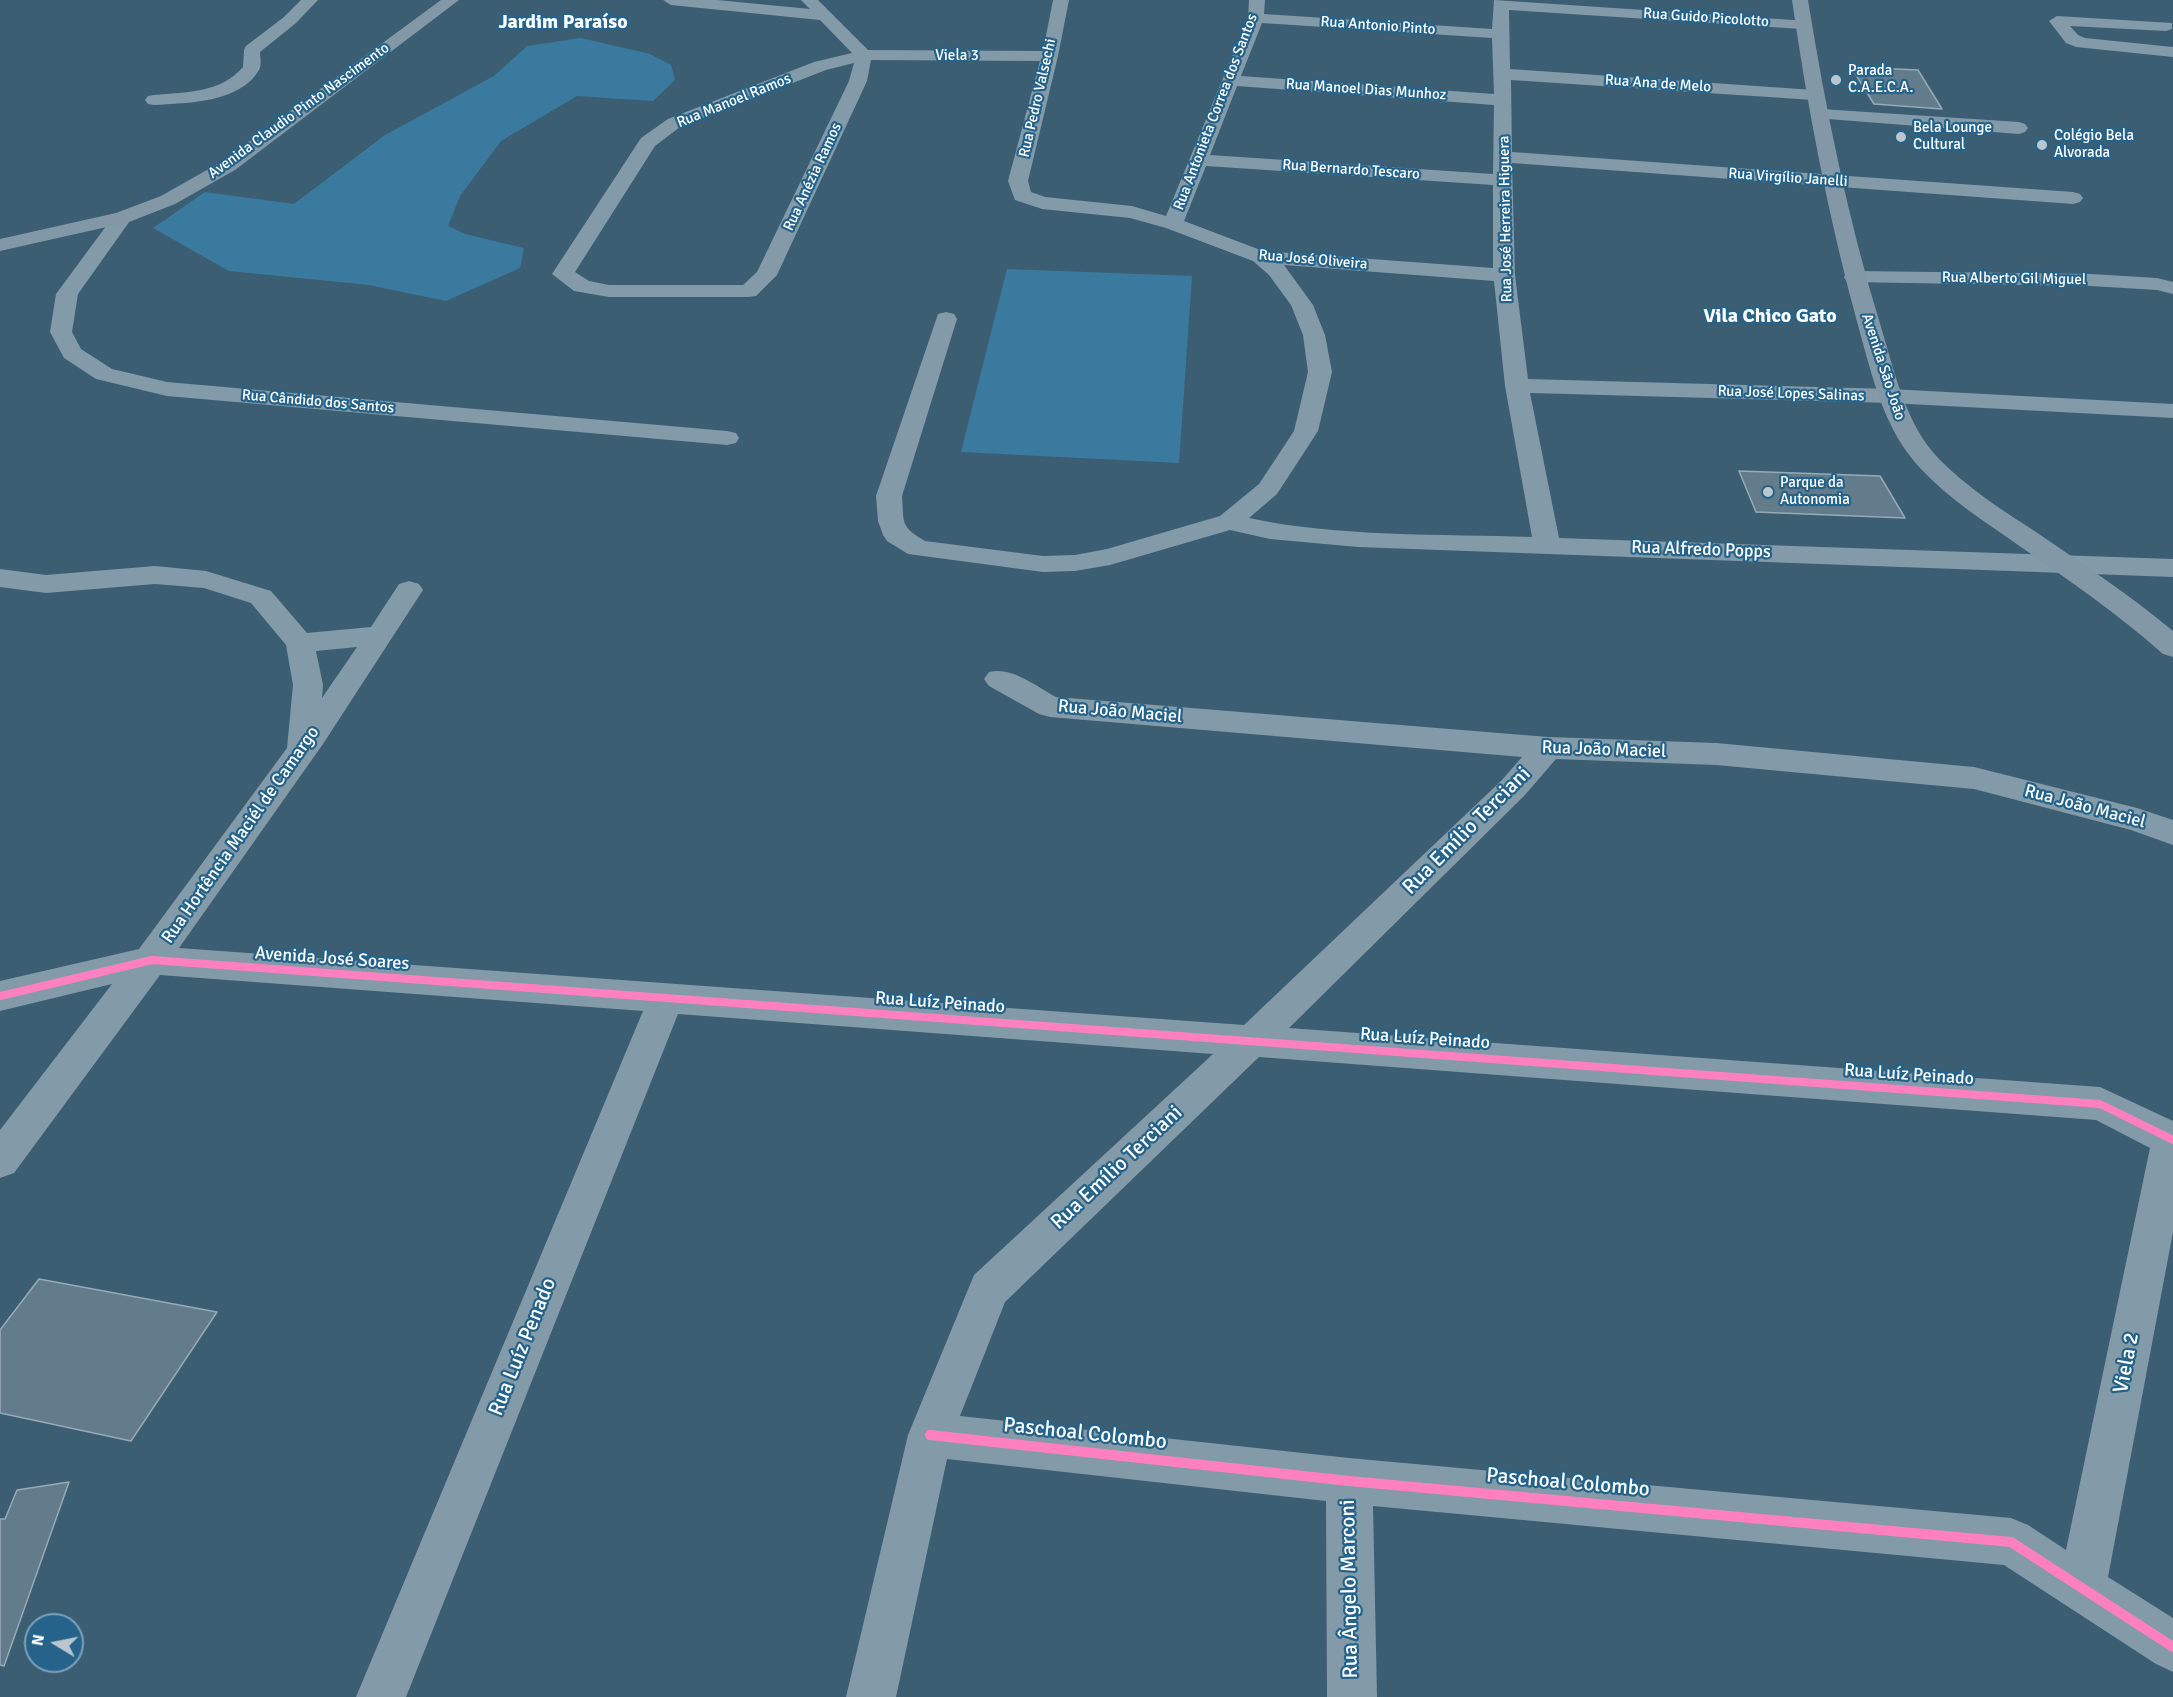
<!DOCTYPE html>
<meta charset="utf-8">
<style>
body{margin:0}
#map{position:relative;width:2173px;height:1697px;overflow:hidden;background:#3c5e73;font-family:Signika,sans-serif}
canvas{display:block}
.north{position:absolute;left:24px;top:1613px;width:60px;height:60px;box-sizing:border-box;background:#25638a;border:2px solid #7ca1b9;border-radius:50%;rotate:280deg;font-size:16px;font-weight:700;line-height:24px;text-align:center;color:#fff}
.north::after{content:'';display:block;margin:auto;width:21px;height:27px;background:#bbc7ce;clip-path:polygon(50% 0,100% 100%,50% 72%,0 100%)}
</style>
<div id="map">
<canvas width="2173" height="1697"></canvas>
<div class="north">N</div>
</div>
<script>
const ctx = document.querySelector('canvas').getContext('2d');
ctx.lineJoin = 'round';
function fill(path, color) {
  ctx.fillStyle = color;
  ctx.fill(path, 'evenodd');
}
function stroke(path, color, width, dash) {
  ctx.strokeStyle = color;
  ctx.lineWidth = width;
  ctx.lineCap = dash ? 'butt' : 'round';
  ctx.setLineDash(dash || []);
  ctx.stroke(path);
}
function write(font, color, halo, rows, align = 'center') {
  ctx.font = font + ' Signika,sans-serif';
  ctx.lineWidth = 4.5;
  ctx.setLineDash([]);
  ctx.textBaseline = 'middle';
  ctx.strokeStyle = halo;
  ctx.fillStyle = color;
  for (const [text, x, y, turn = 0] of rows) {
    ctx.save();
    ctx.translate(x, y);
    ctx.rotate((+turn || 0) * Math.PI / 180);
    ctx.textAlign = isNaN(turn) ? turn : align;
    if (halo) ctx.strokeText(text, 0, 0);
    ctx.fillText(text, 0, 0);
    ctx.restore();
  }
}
fill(new Path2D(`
 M 581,38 L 650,54 L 671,65 L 675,80 L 653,101 L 577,96 L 501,141 L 460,196 L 448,226 L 465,234 L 524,248 L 520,268 L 446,301 L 369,285 L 229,271 L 153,228 L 205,192 L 294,204 L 385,135 L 494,76 L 527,46 Z
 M 1007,269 L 1192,276 L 1179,463 L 961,452 Z`), '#3a7a9f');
const building = new Path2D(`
 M 1851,67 L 1918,70 L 1942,109 L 1874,104 Z
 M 1739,471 L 1880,476 L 1905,518 L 1756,512 Z
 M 39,1279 L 217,1312 L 131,1441 L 0,1413 L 0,1330 Z
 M 69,1482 L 4,1666 L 0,1665 L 0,1519 L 5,1519 L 17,1490 Z`);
fill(building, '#627c8b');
stroke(building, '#97aab6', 1.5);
fill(new Path2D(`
 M 301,0 L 318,0 L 296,23 L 260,52 C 260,57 262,65 259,70 C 240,103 187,103 154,105 L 148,104 L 145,100 L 148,96 L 154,95 C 186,92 221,93 243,67 L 244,50 L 246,46 L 284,17 Z
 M 663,0 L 717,0 L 810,9 L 801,0 L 818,0 L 868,50 L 1043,51 L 1053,0 L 1069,0 L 1058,56 L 1028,181 L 1031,192 L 1045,197 L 1132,206 L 1166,216 L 1248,18 L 1249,0 L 1265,0 L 1264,14 L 1492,29 L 1494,0 L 1808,21 L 1810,24 L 1808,27 L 1802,29 L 1509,10 L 1510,69 L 1814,90 L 1820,91 L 1823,95 L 1820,99 L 1814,100 L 1511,80 L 1512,152 L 2073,192 L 2080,194 L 2083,198 L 2080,202 L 2073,204 L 1512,163 L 1515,275 L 1528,379 L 1890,389 L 2173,404 L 2173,418 L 1890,403 L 1530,393 L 1559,538 L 2173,559 L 2173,577 L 1358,547 L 1270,539 L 1230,530 L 1110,565 L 1075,571 L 1043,572 L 908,554 L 887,541 L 883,535 L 878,521 L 876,496 L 938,314 L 946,312 L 954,314 L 957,319 L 902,496 C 904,524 900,526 925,541 L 1043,556 L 1075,555 L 1107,549 L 1220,516 L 1259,484 L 1294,431 L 1308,372 L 1303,335 L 1291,305 L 1269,275 L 1253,261 L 1166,228 L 1130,218 L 1042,209 L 1015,200 L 1008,181 L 1040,61 L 871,60 L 867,81 L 777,275 L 756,296 L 748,297 L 609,297 L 574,291 L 552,274 L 641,138 L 668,119 L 814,62 L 852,53 L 820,20 L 671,5 ZM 1262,23 L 1492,38 L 1494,94 L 1241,76 ZM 854,63 L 849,81 L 757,272 L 743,285 L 609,285 L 589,281 L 575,272 L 655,146 L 680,127 L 826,70 ZM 1237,86 L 1494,105 L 1493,174 L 1210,155 ZM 1206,166 L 1493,185 L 1493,268 L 1263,251 L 1184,221 ZM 1284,265 L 1494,281 L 1505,386 L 1532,537 C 1442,534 1336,537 1249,518 L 1277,494 L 1318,431 L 1332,372 L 1325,335 L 1313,305 Z
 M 2057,16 L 2172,23 L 2172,29 L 2166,31 L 2070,26 L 2078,35 L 2085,38 L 2173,47 L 2173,57 L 2076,47 L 2066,43 L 2049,21 Z
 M 1821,109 L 2019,122 L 2025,124 L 2028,128 L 2025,132 L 2019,134 L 1815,118 L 1812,114 L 1815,110 Z
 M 122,212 L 129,214 L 132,218 L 78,294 L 72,332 L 81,349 L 112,369 L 167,382 L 727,431 L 736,433 L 739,438 L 736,443 L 727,445 L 167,396 L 96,379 L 64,358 L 50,332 L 56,294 L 115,214 Z
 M 1855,271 L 2091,274 L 2157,278 L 2173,282 L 2173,294 L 2157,290 L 2091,286 L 1847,282 L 1844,277 L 1847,272 Z
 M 155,566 L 206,571 L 271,591 L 307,633 L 371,627 L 399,584 L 409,581 L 419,584 L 423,590 L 323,744 L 179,948 L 1244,1025 L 1502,780 L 1522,757 L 1050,717 L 1039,714 L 989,686 L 984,679 L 989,672 C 1011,666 1036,686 1056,697 L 1548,737 L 1716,743 L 1974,767 L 2137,808 L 2173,820 L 2173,845 L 2131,830 L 1974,789 L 1716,765 L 1556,759 L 1524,796 L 1289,1028 L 2100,1087 L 2173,1121 L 2173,1232 L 2108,1577 L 2173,1618 L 2173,1672 L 2156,1664 L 2004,1565 L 1373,1506 L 1377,1697 L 1327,1697 L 1326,1501 L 947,1459 L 896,1697 L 846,1697 L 908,1435 L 974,1275 L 1213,1054 L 678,1014 L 406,1697 L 356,1697 L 643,1011 L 160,975 L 14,1173 L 0,1178 L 0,1130 L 112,984 L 0,1011 L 0,981 L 139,949 L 287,748 L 293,685 L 286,645 L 251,603 L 204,588 L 155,584 L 46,593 L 0,587 L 0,569 L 46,575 ZM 357,647 L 322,698 L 323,685 L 316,651 ZM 1259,1057 L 2096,1120 L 2150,1148 L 2066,1550 L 2028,1525 L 2011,1518 L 1349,1458 L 960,1416 L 1005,1302 Z`), '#839aa8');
fill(new Path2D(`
 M 441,0 L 459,0 L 235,170 L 175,204 L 129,222 L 0,251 L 0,239 L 116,213 L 161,196 L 221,162 Z
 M 1792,0 L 1808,0 C 1826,111 1848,220 1881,327 C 1895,373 1905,423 1939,459 C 1967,487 2000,509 2033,530 C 2081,563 2129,594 2173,631 L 2173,657 L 2163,654 C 2118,614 2070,581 2021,547 C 1987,523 1950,500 1921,469 C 1884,430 1873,379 1859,329 C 1829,220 1808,112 1792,0 Z`), '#8298a6');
stroke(new Path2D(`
 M 0,996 L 152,960 L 2100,1104 L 2173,1140`), '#ff80c0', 8);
stroke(new Path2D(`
 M 930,1435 L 1349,1481 L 2011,1542 L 2173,1647`), '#ff80c0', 10);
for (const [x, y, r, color] of [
 [1836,80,6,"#bbc7ce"],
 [1901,137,6,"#bbc7ce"],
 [2042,145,6,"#bbc7ce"],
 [1768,492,6,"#bbc7ce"]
]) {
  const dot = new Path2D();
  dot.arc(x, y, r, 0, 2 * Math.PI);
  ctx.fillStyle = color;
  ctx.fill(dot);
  stroke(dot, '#25638a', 2);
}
write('15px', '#fff', '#25638a', [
 ["Rua Guido Picolotto",1706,18,4],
 ["Rua Antonio Pinto",1378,26,4],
 ["Viela 3",957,56],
 ["Rua Ana de Melo",1658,84,4],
 ["Rua Manoel Dias Munhoz",1366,90,4],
 ["Rua Pedro Valsechi",1038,98,-77],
 ["Rua Manoel Ramos",734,101,-22],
 ["Avenida Claudio Pinto Nascimento",299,111,-36],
 ["Rua Antonieta Correa dos Santos",1216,112,-69],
 ["Rua Bernardo Tescaro",1351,170,4],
 ["Rua Anézia Ramos",813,177,-65],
 ["Rua Virgílio Janelli",1788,178,4],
 ["Rua José Herreira Higuera",1506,219,-91],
 ["Rua José Oliveira",1313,260,5],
 ["Rua Alberto Gil Miguel",2014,279,1],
 ["Avenida São João",1883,367,72],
 ["Rua José Lopes Salinas",1791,394,2],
 ["Rua Cândido dos Santos",318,402,5]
]);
write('15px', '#fff', '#25638a', [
 ["Parada",1848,71],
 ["C.A.E.C.A.",1848,88],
 ["Bela Lounge",1913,128],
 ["Cultural",1913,145],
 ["Colégio Bela",2054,136],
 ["Alvorada",2054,153],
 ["Parque da",1780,483],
 ["Autonomia",1780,500]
], 'left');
write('18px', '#fff', '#25638a', [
 ["Rua Alfredo Popps",1701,550,2],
 ["Rua João Maciel",1120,712,5],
 ["Rua João Maciel",1604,750,2],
 ["Rua João Maciel",2085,807,15],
 ["Rua Hortência Maciél de Camargo",241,835,-55],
 ["Avenida José Soares",332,959,4],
 ["Rua Luíz Peinado",940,1003,4],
 ["Rua Luíz Peinado",1425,1039,4],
 ["Rua Luíz Peinado",1909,1075,4]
]);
write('bold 20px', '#fff', '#25638a', [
 ["Jardim Paraíso",563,23],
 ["Vila Chico Gato",1770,317]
]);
write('21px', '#fff', '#25638a', [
 ["Rua Emílio Terciani",1467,831,-45],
 ["Rua Emílio Terciani",1117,1168,-43],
 ["Rua Luíz Penado",523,1347,-68],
 ["Viela 2",2127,1363,-79],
 ["Paschoal Colombo",1085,1434,6],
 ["Paschoal Colombo",1568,1483,5],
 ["Rua Ângelo Marconi",1350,1589,-91]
]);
</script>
